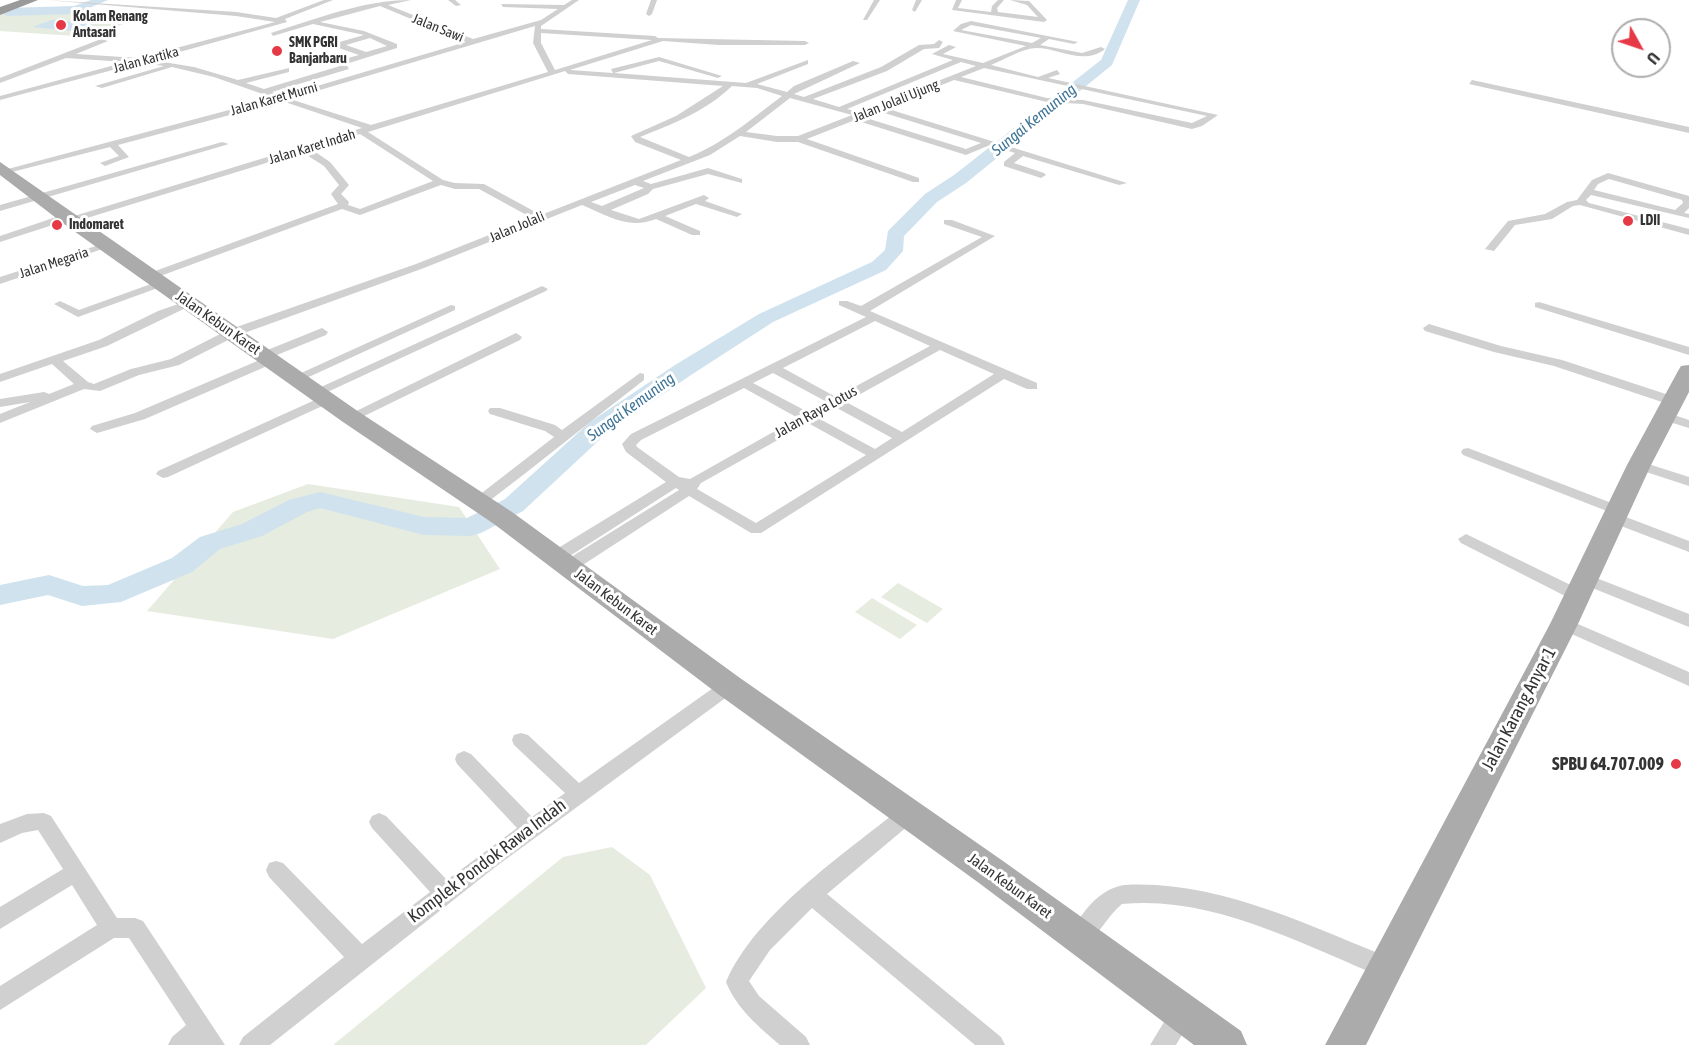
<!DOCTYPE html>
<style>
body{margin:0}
#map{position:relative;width:1689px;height:1045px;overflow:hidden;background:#fff;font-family:"Asap Condensed",sans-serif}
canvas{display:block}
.north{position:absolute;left:1611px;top:18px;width:60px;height:60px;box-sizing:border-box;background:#fff;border:2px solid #adadad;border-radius:50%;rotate:130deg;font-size:16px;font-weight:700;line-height:24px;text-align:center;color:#333}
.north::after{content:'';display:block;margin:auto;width:21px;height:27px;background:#e63946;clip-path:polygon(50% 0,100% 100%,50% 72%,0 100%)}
</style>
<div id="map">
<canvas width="1689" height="1045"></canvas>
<div class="north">U</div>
</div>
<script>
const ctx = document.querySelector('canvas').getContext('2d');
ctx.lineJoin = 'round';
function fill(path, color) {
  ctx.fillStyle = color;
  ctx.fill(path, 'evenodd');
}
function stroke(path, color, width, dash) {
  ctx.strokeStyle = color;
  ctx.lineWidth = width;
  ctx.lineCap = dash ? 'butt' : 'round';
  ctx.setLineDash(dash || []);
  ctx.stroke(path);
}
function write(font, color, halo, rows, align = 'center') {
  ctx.font = font + ' "Asap Condensed",sans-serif';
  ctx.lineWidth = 6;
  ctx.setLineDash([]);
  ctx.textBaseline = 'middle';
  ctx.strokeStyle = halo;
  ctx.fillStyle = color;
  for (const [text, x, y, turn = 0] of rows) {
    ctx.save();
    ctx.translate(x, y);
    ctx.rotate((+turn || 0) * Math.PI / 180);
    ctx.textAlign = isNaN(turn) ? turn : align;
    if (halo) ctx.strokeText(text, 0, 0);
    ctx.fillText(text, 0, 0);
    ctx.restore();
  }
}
fill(new Path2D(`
 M 11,10 L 136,19 L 90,37 L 0,31 L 0,14 Z
 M 308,484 L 459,507 L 500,569 L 333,639 L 147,611 L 233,512 Z
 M 898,583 L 943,609 L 927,623 L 881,597 Z
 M 872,598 L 917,625 L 900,639 L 855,612 Z
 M 612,847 L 650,875 L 706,988 L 646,1045 L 333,1045 L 563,857 Z`), '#e6ecdf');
fill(new Path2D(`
 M 52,20 L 94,24 L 74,31 L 32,27 Z`), '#cfe2ee');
fill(new Path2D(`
 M 91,0 L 108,0 L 75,14 L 7,16 L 1,12 L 7,8 L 74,6 Z
 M 1128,0 L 1140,0 L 1112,65 L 966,183 L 937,202 L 904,236 L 903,251 L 886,270 L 773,322 L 691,375 L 608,432 L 523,511 L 481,533 L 471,536 L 424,535 L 320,508 L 307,512 L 262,536 L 220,549 L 192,572 L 121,602 L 82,606 L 48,595 L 0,605 L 0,585 L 49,575 L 83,586 L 108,585 L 172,558 L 200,537 L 242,524 L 289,500 L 320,492 L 424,517 L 467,518 L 505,499 L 590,422 L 675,365 L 759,314 L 872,262 L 885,250 L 888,231 L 925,194 L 954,175 L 1101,60 Z`), '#cfe2ee');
fill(new Path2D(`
 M 46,0 L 236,12 L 276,18 L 324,0 L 333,0 L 285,19 L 287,22 L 151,60 L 194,67 L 238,80 L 289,68 L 289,72 L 246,83 L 264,89 L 340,66 L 337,61 L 359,55 L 336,47 L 336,43 L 364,35 L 313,24 L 273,36 L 271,33 C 316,19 363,0 411,0 L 388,5 L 473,39 L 541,20 L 558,9 L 503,7 L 501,4 L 564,5 L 572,0 L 579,0 L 541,26 L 541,29 L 655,36 L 658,38 L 805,41 L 809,43 L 805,45 L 719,45 L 663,41 L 570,70 L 613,73 L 611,69 L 659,57 L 722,76 L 718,78 L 659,61 L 614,73 L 746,83 L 808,60 L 808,64 L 757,84 L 787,92 L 794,86 L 853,61 L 860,63 L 794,94 L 804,97 L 881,67 L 919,45 L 934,44 L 939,40 L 943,42 L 939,48 L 924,49 L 887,71 L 813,99 L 839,107 L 953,60 L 932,54 L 949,45 L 956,47 L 943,54 L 983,63 L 1026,46 L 953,31 L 961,24 L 971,21 L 1078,42 L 1074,44 L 1049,39 L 1040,45 L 1082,53 L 1101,47 L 1105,49 C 1083,66 1060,48 1036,48 C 1023,48 1004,60 991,65 L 1038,77 L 1057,70 L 1060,74 L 1048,78 L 1218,115 L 1202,126 L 1192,129 L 1083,104 L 1047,102 L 954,80 L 885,108 L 1127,183 L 1119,185 L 1023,156 L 1014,163 L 1044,173 L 1046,175 L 1041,178 L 1004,166 L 1004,162 L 1015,153 L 990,145 L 966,155 L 855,120 L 807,139 L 919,178 L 919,182 L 913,182 L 798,142 L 777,142 L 740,136 L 710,155 L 643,181 L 651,184 L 708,168 L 742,179 L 742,183 L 708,174 L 653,189 L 648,194 L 611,210 L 639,219 L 704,195 L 709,198 L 705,201 L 742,214 L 737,217 L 696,204 L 665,216 L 700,231 L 700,235 L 692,235 L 656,219 C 629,230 608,216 582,205 L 424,268 L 236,336 L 179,365 L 139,375 L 100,391 L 84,389 L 0,423 L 0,414 L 30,402 L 0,407 L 0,399 L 44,392 L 49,394 L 74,384 L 52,364 L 0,382 L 0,374 L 99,340 L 158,311 L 190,300 L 196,303 L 107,346 L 63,361 L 88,382 L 94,384 L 131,369 L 171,359 L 228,330 L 416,264 L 532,218 L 479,189 L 455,189 L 441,185 L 360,215 L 342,209 L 155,278 L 147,278 L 147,274 L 338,204 L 331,194 L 339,185 L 324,166 L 302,152 L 74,222 L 65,221 L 0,242 L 0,236 L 62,215 L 71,217 L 362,128 L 282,101 L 118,145 L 129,157 L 105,166 L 100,163 L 119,156 L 110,147 L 4,174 L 4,170 L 274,98 L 214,77 L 172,67 L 102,88 L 95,86 L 164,66 L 139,63 L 0,100 L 0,96 L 126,62 L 66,58 L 0,83 L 0,78 L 101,39 L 108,41 L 76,54 L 138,58 L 275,22 L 236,16 ZM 380,6 L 466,42 L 283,96 L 272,92 L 349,69 L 346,64 L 397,48 L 397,44 L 364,31 L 320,22 ZM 971,25 L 1041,38 L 1032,43 L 961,30 ZM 535,26 L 533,43 L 548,72 L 371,125 L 290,99 ZM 541,33 L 652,40 L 555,70 L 541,43 ZM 370,38 L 387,46 L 366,52 L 346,45 ZM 961,62 L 976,66 L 859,112 L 847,109 ZM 984,68 L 1207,116 L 1192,123 L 1083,100 L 1047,98 L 961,77 ZM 565,71 L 568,74 L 723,86 L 676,116 L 631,136 L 635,142 L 681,160 L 541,215 L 484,184 L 455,183 L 443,180 L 368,132 ZM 732,86 L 757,88 L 782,96 C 753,118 724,143 689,157 L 640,137 C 673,124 706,111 732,86 ZM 790,98 L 852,115 L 798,136 L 777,136 L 746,132 ZM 878,111 L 981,143 L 966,149 L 863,117 ZM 360,134 L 433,181 L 360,209 L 348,205 L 349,202 L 341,194 L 349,185 L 330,162 L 311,149 ZM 635,185 L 644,188 L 602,206 L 591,202 Z
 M 448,0 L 455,0 L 461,5 L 456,6 Z
 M 651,0 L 657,0 L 652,14 L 649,16 L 646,14 Z
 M 874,0 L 880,0 L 867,20 L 863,20 Z
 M 916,0 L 922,0 L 915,12 L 912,10 Z
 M 956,0 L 962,0 L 958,8 L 991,12 L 992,6 L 998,0 L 1004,0 L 997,8 L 998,12 L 1038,17 L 1027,5 L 1010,0 L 1029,1 L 1047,20 L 1044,22 L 952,10 Z
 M 1472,80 L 1689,127 L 1689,133 L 1469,84 Z
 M 222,142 L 229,144 L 0,211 L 0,205 Z
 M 1608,173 L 1689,196 L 1689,208 L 1684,213 L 1689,214 L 1689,218 L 1591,195 L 1586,200 L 1589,203 L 1689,229 L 1689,235 L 1580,205 L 1573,206 L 1552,219 L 1515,225 L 1494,251 L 1485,249 L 1508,221 L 1545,214 L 1567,202 L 1577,200 L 1592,180 ZM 1609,179 L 1682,200 L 1683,203 L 1675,210 L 1594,190 L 1598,184 Z
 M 944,220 L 952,220 L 995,236 L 870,311 L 1037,383 L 1037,389 L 1027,389 L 1004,379 L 761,533 L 751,533 L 689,496 L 575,570 L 563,570 L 561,566 L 563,562 L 679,490 L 676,488 L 562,561 L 550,561 L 548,557 L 550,553 L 666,482 L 626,452 L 622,444 L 631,434 L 866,317 L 839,305 L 839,301 L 847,301 L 861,306 L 982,237 L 944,224 ZM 875,321 L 930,346 L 836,397 L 783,368 ZM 940,350 L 994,374 L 902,432 L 846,402 ZM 773,373 L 827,402 L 808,412 L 753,383 ZM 744,388 L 798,418 L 690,479 L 679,477 L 637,447 L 636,445 L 641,440 ZM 837,408 L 892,438 L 875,449 L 818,418 ZM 808,423 L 866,455 L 756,523 L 697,489 L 701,483 Z
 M 105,243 L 114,245 L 0,284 L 0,277 Z
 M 162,280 L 168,283 L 166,285 L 78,317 L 54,304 L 60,301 L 79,310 Z
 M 542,286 L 548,289 L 546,291 L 321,395 L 311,395 L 310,392 Z
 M 1539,302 L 1689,347 L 1689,355 L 1535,307 L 1535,303 Z
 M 451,305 L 455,306 L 455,310 L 300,381 L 296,382 L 290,378 Z
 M 1429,324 L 1501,346 L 1562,360 L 1678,398 L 1680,401 L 1673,405 L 1668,404 L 1554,366 L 1494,352 L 1425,331 L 1423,328 Z
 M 322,328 L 328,332 L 326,335 L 272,357 L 276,360 L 274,363 L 145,419 L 97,433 L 90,429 L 92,426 L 135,413 L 262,359 L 258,356 L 260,353 Z
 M 516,333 L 522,337 L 520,340 L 356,420 L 346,420 L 344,417 Z
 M 640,373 L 644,374 L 644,380 C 591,421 538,464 484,505 L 474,505 L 472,502 L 474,499 L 554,437 L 545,431 L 490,414 L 488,411 L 490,408 L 500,408 L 555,425 L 562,430 Z
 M 326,395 L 331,396 L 332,399 L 331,402 L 168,477 L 163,478 L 156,474 L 158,471 Z
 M 1665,412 L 1689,420 L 1689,428 L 1660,419 L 1658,416 Z
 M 1468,448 L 1622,507 L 1624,510 L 1618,514 L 1689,541 L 1689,552 L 1608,521 L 1606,518 L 1612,513 L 1463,455 L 1461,452 L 1463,449 Z
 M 1639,461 L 1689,477 L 1689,486 L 1634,468 L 1632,465 L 1634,462 Z
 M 1466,534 L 1583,591 L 1585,595 L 1583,599 L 1571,599 L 1461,543 L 1458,539 Z
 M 1586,574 L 1689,614 L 1689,627 L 1580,583 L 1578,579 Z
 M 1564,618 L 1689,672 L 1689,686 L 1558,628 L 1556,624 L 1558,620 Z
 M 729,679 L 735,681 L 738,686 L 735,691 L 494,868 L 270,1045 L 239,1045 L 243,1037 L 344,957 L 269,877 L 266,870 L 269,863 L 276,861 L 283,863 L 362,944 L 430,892 L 372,828 L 369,822 L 372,816 L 379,813 L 386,816 L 447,880 L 517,828 L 457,764 L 455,759 L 457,754 L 464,751 L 471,754 L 532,817 L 565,793 L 514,745 L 512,740 L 514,735 L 521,733 L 528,735 L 579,783 L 723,681 Z
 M 908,806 L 915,808 L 918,814 L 915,820 L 827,894 L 1001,1037 L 1005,1045 L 975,1045 L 812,908 L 770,950 L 749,981 L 759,996 L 806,1037 L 810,1045 L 780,1045 C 758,1026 737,1009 726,982 C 755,914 844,854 901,808 Z
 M 44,813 L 51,816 L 117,918 L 135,918 L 143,921 L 225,1045 L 168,1045 L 172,1037 L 186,1025 L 129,938 L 114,938 L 0,1010 L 0,986 L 97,925 L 72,885 L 0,929 L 0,907 L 63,869 L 38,830 L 22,833 L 0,843 L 0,824 L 27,814 Z
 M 1125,885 C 1219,880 1308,926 1393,959 L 1396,967 L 1393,975 L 1385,978 C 1303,945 1213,895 1122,904 C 1107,916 1095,942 1080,948 L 1072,945 L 1069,938 C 1079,915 1099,888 1125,885 Z
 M 1183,1001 L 1191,1004 L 1195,1012 L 1176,1045 L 1150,1045 L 1175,1004 Z`), '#d0d0d0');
fill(new Path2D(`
 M 0,162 L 359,412 L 512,512 L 740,678 L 1003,861 L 1241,1031 L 1247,1045 L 1194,1045 L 979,883 L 718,694 L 494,524 L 343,422 L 64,224 L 0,175 Z
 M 1689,365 L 1689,392 L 1651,465 L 1578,624 L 1366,1045 L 1325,1045 L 1550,624 L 1627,465 L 1678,371 L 1681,366 Z`), '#ababab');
fill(new Path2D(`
 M 20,0 L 38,0 L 0,15 L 0,7 Z`), '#9a9a9a');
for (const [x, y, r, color] of [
 [61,25,6,"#e63946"],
 [277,51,6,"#e63946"],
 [1628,221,6,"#e63946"],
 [57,225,6,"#e63946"],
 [1676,764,6,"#e63946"]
]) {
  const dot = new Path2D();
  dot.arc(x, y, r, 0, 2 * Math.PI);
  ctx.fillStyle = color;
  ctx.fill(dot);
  stroke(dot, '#fff', 2);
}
write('bold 14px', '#333', '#fff', [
 ["Kolam Renang",73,17],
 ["Antasari",73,33],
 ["SMK PGRI",289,43],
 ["Banjarbaru",289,59],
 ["LDII",1640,221],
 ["Indomaret",69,225]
], 'left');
write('14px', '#333', '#fff', [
 ["Jalan Sawi",438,28,22],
 ["Jalan Kartika",146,60,-15],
 ["Jalan Karet Murni",274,99,-16],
 ["Jalan Jolali Ujung",896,101,-22],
 ["Jalan Karet Indah",312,147,-17],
 ["Jalan Jolali",517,227,-23],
 ["Jalan Megaria",54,263,-18]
]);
write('15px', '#333', '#fff', [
 ["Jalan Kebun Karet",218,323,35],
 ["Jalan Raya Lotus",816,412,-29],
 ["Jalan Kebun Karet",616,602,37],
 ["Jalan Kebun Karet",1010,886,36]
]);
write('italic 16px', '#3f7597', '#fff', [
 ["Sungai Kemuning",1034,120,-39],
 ["Sungai Kemuning",631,407,-36]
]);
write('18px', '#333', '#fff', [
 ["Jalan Karang Anyar 1",1519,709,-62],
 ["Komplek Pondok Rawa Indah",487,861,-37]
]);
write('bold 18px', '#333', '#fff', [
 ["SPBU 64.707.009",1664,764]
], 'right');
</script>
